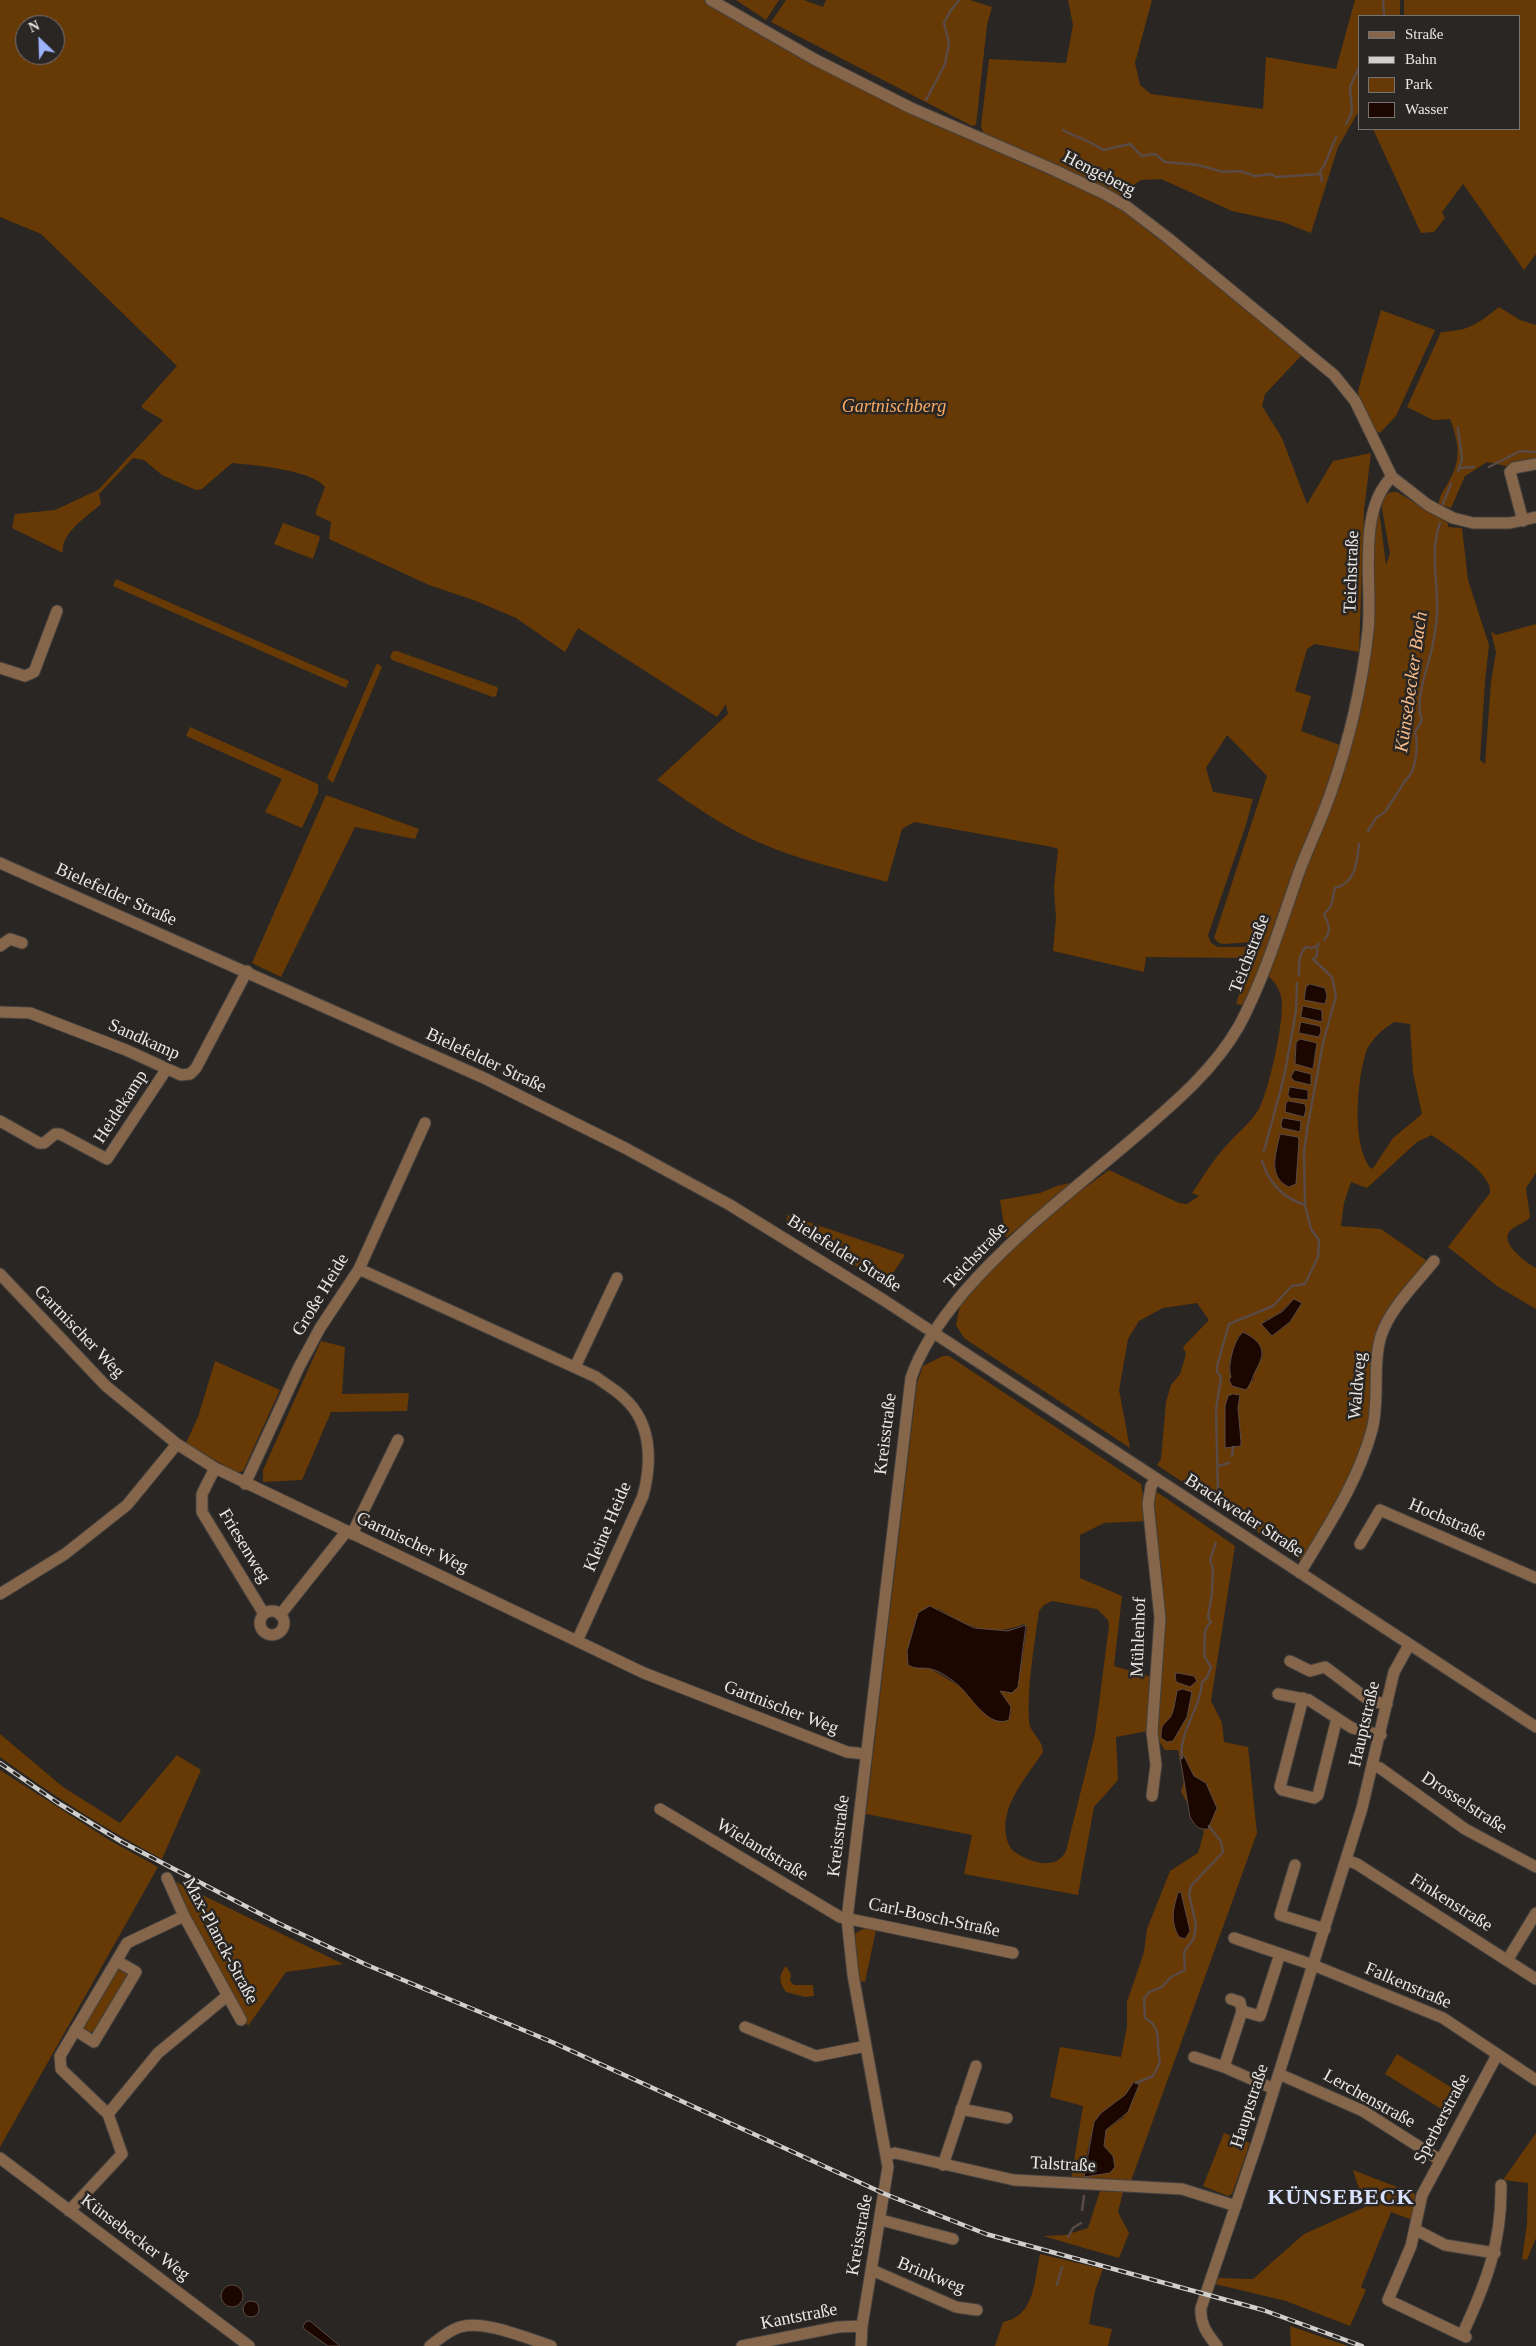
<!DOCTYPE html>
<meta charset="utf-8">
<style>
body{margin:0}
#map{position:relative;width:1536px;height:2346px;overflow:hidden;background:#292624;font-family:Georgia,serif}
canvas{display:block}
.legend{position:absolute;left:1358px;top:15px;width:162px;height:115px;box-sizing:border-box;background:#292624;border:1px solid #767472;margin:0;padding:6px 9px;list-style:none;font-size:15px;color:#eae8e6}
.legend li{display:flex;align-items:center;gap:10px;height:25px}
.legend b{width:25px;border:1px solid #767472}
.north{position:absolute;left:15px;top:15px;width:50px;height:50px;box-sizing:border-box;background:#292624;border:1px solid #767472;border-radius:50%;rotate:336deg;font-size:14px;font-weight:700;line-height:20px;text-align:center;color:#eae8e6}
.north::after{content:'';display:block;margin:auto;width:18px;height:22px;background:#9eb3fd;clip-path:polygon(50% 0,100% 100%,50% 72%,0 100%)}
</style>
<div id="map">
<canvas width="1536" height="2346"></canvas>
<ul class="legend">
<li><b style="height:6px;background:#86664a"></b>Straße</li>
<li><b style="height:6px;background:#d1cfcd"></b>Bahn</li>
<li><b style="height:14px;background:#673905"></b>Park</li>
<li><b style="height:14px;background:#1c0600"></b>Wasser</li>
</ul>
<div class="north">N</div>
</div>
<script>
const ctx = document.querySelector('canvas').getContext('2d');
ctx.lineJoin = 'round';
function fill(path, color) {
  ctx.fillStyle = color;
  ctx.fill(path, 'evenodd');
}
function stroke(path, color, width, dash) {
  ctx.strokeStyle = color;
  ctx.lineWidth = width;
  ctx.lineCap = dash ? 'butt' : 'round';
  ctx.setLineDash(dash || []);
  ctx.stroke(path);
}
function write(font, color, halo, rows, align = 'center') {
  ctx.font = font + ' Georgia,serif';
  ctx.lineWidth = 5;
  ctx.setLineDash([]);
  ctx.textBaseline = 'middle';
  ctx.strokeStyle = halo;
  ctx.fillStyle = color;
  for (const [text, x, y, turn = 0] of rows) {
    ctx.save();
    ctx.translate(x, y);
    ctx.rotate((+turn || 0) * Math.PI / 180);
    ctx.textAlign = isNaN(turn) ? turn : align;
    if (halo) ctx.strokeText(text, 0, 0);
    ctx.fillText(text, 0, 0);
    ctx.restore();
  }
}
fill(new Path2D(`
 M 0,0 L 704,0 L 765,38 L 931,122 L 1106,200 L 1137,220 L 1303,354 L 1265,394 L 1262,406 L 1282,438 L 1307,504 L 1333,461 L 1371,453 L 1364,510 L 1359,652 L 1315,644 L 1307,649 L 1295,691 L 1311,696 L 1301,731 L 1340,745 L 1330,777 L 1339,780 L 1374,603 L 1375,532 L 1379,509 L 1386,565 L 1390,554 L 1381,503 C 1384,496 1389,491 1397,492 L 1448,523 L 1448,527 L 1462,528 L 1468,580 L 1489,645 L 1485,682 L 1480,760 L 1485,764 L 1491,682 L 1496,652 L 1491,631 L 1496,635 L 1536,624 L 1536,1173 L 1526,1188 L 1530,1217 C 1525,1224 1517,1224 1511,1230 C 1497,1242 1527,1263 1536,1268 L 1536,1309 L 1497,1286 L 1448,1247 L 1490,1193 C 1493,1173 1447,1147 1432,1135 L 1417,1142 L 1367,1188 L 1351,1182 L 1344,1203 L 1341,1226 L 1381,1229 L 1430,1263 L 1385,1316 L 1374,1412 L 1354,1472 L 1303,1562 L 1157,1465 L 1161,1459 L 1166,1402 L 1171,1385 L 1180,1374 L 1186,1354 L 1183,1347 L 1209,1320 L 1197,1303 L 1163,1308 L 1139,1321 L 1128,1339 L 1119,1390 L 1130,1448 L 964,1338 L 956,1325 L 960,1305 L 994,1263 L 1060,1206 L 1109,1170 L 1179,1203 L 1187,1204 L 1199,1196 L 1192,1193 C 1203,1177 1213,1160 1226,1146 C 1237,1133 1250,1124 1259,1109 C 1269,1091 1286,1015 1281,996 C 1278,985 1270,975 1260,971 L 1242,1005 L 1236,1004 L 1247,970 L 1248,958 L 1146,957 L 1144,972 L 1053,951 L 1056,918 L 1054,888 L 1058,849 L 1052,847 L 914,822 L 902,829 L 887,882 C 844,870 799,860 758,842 C 722,826 690,803 657,780 L 728,714 L 726,704 L 717,717 L 578,628 L 565,652 L 516,618 L 476,601 L 429,585 L 329,539 L 331,522 L 316,515 L 316,511 L 325,487 C 312,470 254,465 232,463 L 202,489 L 196,490 L 162,475 L 144,460 L 133,458 L 99,494 L 101,504 C 88,516 60,533 63,553 L 12,528 L 15,514 L 55,510 L 98,490 L 163,420 L 142,408 L 142,405 L 177,366 L 41,234 L 0,217 ZM 25,25 L 55,25 L 55,55 L 25,55 ZM 1227,735 L 1267,776 L 1214,938 L 1219,943 L 1224,944 L 1254,942 L 1252,947 L 1218,947 L 1211,943 L 1208,935 L 1245,828 L 1253,799 L 1213,792 L 1206,768 ZM 1395,1022 L 1410,1024 L 1413,1073 L 1422,1114 L 1393,1138 L 1374,1167 L 1371,1169 C 1351,1145 1357,1080 1366,1052 C 1370,1041 1384,1027 1395,1022 ZM 1300,1039 L 1317,1043 L 1294,1061 L 1296,1043 ZM 1280,1134 L 1299,1145 L 1296,1165 L 1274,1168 ZM 1294,1299 L 1290,1322 L 1272,1336 L 1265,1320 L 1274,1318 ZM 1248,1334 C 1275,1360 1257,1355 1253,1381 L 1229,1380 L 1231,1377 C 1226,1364 1235,1347 1239,1335 Z
 M 736,0 L 779,0 L 766,20 Z
 M 786,0 L 804,0 L 823,7 L 826,0 L 970,0 L 992,7 L 987,25 L 976,125 L 972,126 L 771,22 Z
 M 1068,0 L 1152,0 L 1135,63 L 1140,85 L 1151,94 L 1263,109 L 1266,57 L 1336,69 L 1355,0 L 1400,0 L 1400,16 L 1360,16 L 1360,109 L 1338,147 L 1311,233 L 1283,222 L 1232,211 L 1161,179 L 1141,180 L 1119,196 L 984,135 L 981,126 L 989,59 L 1066,63 L 1073,25 Z
 M 1404,0 L 1536,0 L 1536,254 L 1524,270 L 1463,184 L 1442,212 L 1445,218 L 1434,232 L 1421,233 L 1373,129 L 1520,129 L 1520,16 L 1404,16 Z
 M 1499,307 L 1520,320 L 1536,325 L 1536,460 L 1506,466 L 1487,462 L 1465,476 L 1451,508 L 1439,504 C 1439,496 1444,490 1448,483 C 1462,459 1459,444 1450,419 L 1433,420 L 1407,407 L 1441,332 C 1468,331 1478,324 1499,307 Z
 M 1381,310 L 1435,330 L 1396,416 L 1380,433 L 1375,431 L 1359,397 L 1358,391 Z
 M 283,523 L 319,536 L 320,538 L 313,559 L 274,544 Z
 M 116,579 L 349,681 L 346,688 L 113,586 Z
 M 393,651 L 397,651 L 497,687 L 498,689 L 496,696 L 493,697 L 392,660 L 390,657 Z
 M 377,663 L 382,667 L 333,783 L 327,778 Z
 M 190,727 L 318,784 L 318,793 L 302,828 L 265,812 L 282,779 L 186,736 Z
 M 326,795 L 419,829 L 415,839 L 355,827 L 281,977 L 252,963 Z
 M 1074,1182 L 1006,1238 L 1000,1200 L 1040,1193 L 1057,1186 Z
 M 788,1215 L 905,1255 L 886,1284 L 785,1224 Z
 M 321,1341 L 345,1347 L 342,1394 L 409,1393 L 407,1411 L 331,1412 L 302,1480 L 263,1482 L 263,1470 Z
 M 943,1356 L 949,1356 L 1141,1484 L 1147,1521 L 1104,1523 L 1080,1535 L 1080,1578 L 1122,1596 L 1114,1666 L 1151,1677 L 1148,1731 L 1116,1737 L 1118,1780 L 1094,1807 L 1078,1895 L 964,1874 L 972,1835 L 866,1814 L 917,1383 L 923,1366 ZM 1052,1601 L 1097,1609 L 1108,1620 L 1109,1626 L 1095,1734 L 1066,1851 C 1055,1873 1026,1861 1011,1849 C 992,1814 1025,1780 1043,1752 C 1043,1739 1030,1734 1029,1721 C 1027,1685 1034,1648 1039,1611 L 1044,1605 ZM 939,1609 C 968,1628 992,1637 1024,1624 L 1027,1627 L 1018,1687 L 1016,1690 L 1000,1691 L 1011,1707 L 1011,1715 L 985,1713 L 959,1686 L 931,1669 L 911,1637 L 915,1621 Z
 M 215,1361 L 280,1390 L 243,1471 L 237,1473 L 186,1443 L 198,1417 Z
 M 1157,1492 L 1235,1546 L 1211,1701 L 1222,1723 L 1224,1742 L 1248,1747 L 1257,1833 L 1131,2181 L 1071,2179 L 1083,2106 L 1050,2097 L 1060,2047 L 1121,2057 L 1127,2027 L 1127,2002 L 1144,1952 L 1147,1929 L 1170,1871 L 1198,1853 L 1204,1832 L 1181,1792 L 1184,1781 L 1178,1750 L 1165,1750 L 1157,1738 L 1152,1507 L 1154,1494 ZM 1135,2082 L 1138,2089 L 1124,2117 L 1106,2130 L 1104,2146 L 1107,2149 L 1106,2174 L 1093,2174 L 1084,2177 L 1085,2162 L 1094,2122 L 1101,2113 L 1125,2095 Z
 M 0,1734 L 63,1787 L 120,1823 L 177,1755 L 201,1770 L 162,1859 C 105,1829 52,1795 0,1757 Z
 M 0,1770 L 109,1840 L 158,1867 L 0,2147 Z
 M 172,1880 L 343,1964 L 286,1972 L 248,2026 Z
 M 865,1928 L 876,1930 L 865,1982 L 858,1981 L 854,1934 Z
 M 786,1966 L 791,1974 L 790,1981 L 794,1985 L 813,1985 L 814,1996 L 805,1997 L 786,1992 C 779,1983 778,1975 786,1966 Z
 M 119,1968 L 128,1974 L 128,1978 L 94,2031 L 88,2033 L 83,2027 L 115,1969 Z
 M 1397,2054 L 1462,2094 L 1451,2115 L 1385,2074 Z
 M 1224,2133 L 1250,2143 L 1232,2194 L 1228,2196 L 1203,2186 Z
 M 1536,2133 L 1536,2238 L 1527,2260 L 1522,2259 L 1527,2224 L 1528,2183 L 1503,2180 Z
 M 1353,2170 L 1415,2194 L 1412,2220 L 1391,2212 L 1361,2287 L 1366,2290 L 1350,2326 L 1286,2301 L 1215,2284 L 1217,2278 L 1253,2279 L 1304,2234 L 1365,2207 Z
 M 1100,2191 L 1123,2192 L 1118,2212 L 1129,2233 L 1119,2258 L 1043,2236 L 1065,2235 L 1088,2228 Z
 M 1040,2254 L 1103,2269 L 1095,2291 L 1089,2324 L 1112,2329 L 1108,2346 L 995,2346 L 1003,2322 C 1035,2316 1034,2281 1040,2254 Z
 M 1290,2326 L 1348,2346 L 1291,2346 Z`), '#673905');
const water = new Path2D(`
 M 1310,984 L 1325,988 L 1327,996 L 1325,1004 L 1304,1000 L 1306,987 Z
 M 1303,1006 L 1322,1010 L 1322,1022 L 1301,1017 Z
 M 1301,1022 L 1320,1026 L 1321,1031 L 1319,1037 L 1299,1033 Z
 M 1300,1039 L 1317,1043 L 1313,1069 L 1295,1064 L 1296,1043 Z
 M 1295,1070 L 1311,1074 L 1311,1085 L 1294,1081 L 1291,1077 Z
 M 1290,1087 L 1308,1090 L 1308,1100 L 1290,1098 L 1288,1095 Z
 M 1289,1101 L 1305,1104 L 1306,1109 L 1304,1117 L 1285,1112 L 1286,1103 Z
 M 1283,1118 L 1301,1121 L 1300,1132 L 1282,1128 L 1281,1125 Z
 M 1280,1134 L 1298,1137 L 1299,1140 L 1296,1184 L 1289,1187 C 1267,1177 1276,1153 1280,1134 Z
 M 1294,1299 L 1302,1303 L 1290,1322 L 1272,1336 L 1261,1324 L 1283,1311 Z
 M 1243,1332 C 1265,1343 1266,1353 1255,1372 C 1252,1378 1251,1384 1246,1390 L 1232,1386 L 1229,1380 L 1231,1377 C 1227,1366 1234,1339 1243,1332 Z
 M 1233,1394 L 1240,1395 L 1238,1408 L 1241,1441 L 1241,1446 L 1225,1448 L 1225,1406 L 1228,1396 Z
 M 930,1606 L 974,1628 L 1008,1631 L 1026,1625 L 1018,1687 L 1012,1693 L 1000,1691 L 1011,1707 L 1009,1720 C 988,1729 971,1696 958,1685 C 951,1679 940,1671 931,1669 C 923,1667 916,1670 908,1665 L 907,1651 L 918,1613 Z
 M 1178,1673 L 1194,1676 L 1197,1681 L 1190,1687 L 1176,1682 L 1175,1674 Z
 M 1183,1689 L 1192,1692 L 1187,1717 L 1173,1741 L 1167,1742 L 1161,1738 C 1161,1722 1164,1726 1171,1716 C 1174,1710 1176,1697 1177,1691 Z
 M 1184,1756 L 1194,1776 L 1206,1783 L 1217,1808 L 1208,1829 C 1197,1830 1195,1825 1190,1817 L 1180,1757 Z
 M 1181,1892 L 1190,1931 L 1185,1939 L 1179,1937 C 1170,1922 1173,1908 1178,1893 Z
 M 1134,2082 L 1138,2082 L 1139,2085 L 1128,2112 L 1106,2130 L 1104,2146 L 1113,2156 L 1115,2167 L 1110,2173 L 1084,2177 L 1094,2122 L 1101,2113 L 1125,2095 Z
 M221 2296a11 11 0 1 1 22 0a11 11 0 1 1-22 0Z
 M243 2309a8 8 0 1 1 16 0a8 8 0 1 1-16 0Z
 M 307,2321 L 310,2321 L 340,2346 L 328,2346 L 304,2329 L 303,2326 Z`);
fill(water, '#1c0600');
stroke(water, '#5a4a45', 1);
stroke(new Path2D(`
 M 1383,0 L 1384,16
 M 926,100 L 945,64 L 949,43 L 944,23 L 951,10 L 959,0
 M 1346,124 L 1352,112 L 1350,87 L 1360,65
 M 1063,130 C 1077,138 1090,140 1103,150 L 1130,144 L 1142,156 L 1155,154 L 1165,162 L 1198,165 L 1223,172 L 1240,171 L 1255,176 L 1271,174 L 1276,177 L 1320,174
 M 1322,181 L 1320,171 L 1324,166 L 1336,137
 M 1458,428 L 1462,460 L 1458,471
 M 1489,467 L 1520,451 L 1536,452
 M 1460,468 L 1474,467
 M 1442,506 L 1451,484
 M 1368,831 L 1376,818 L 1385,812 L 1405,781 C 1416,772 1419,745 1415,732 L 1422,720 C 1413,700 1431,661 1434,638 C 1436,626 1438,611 1437,599 C 1436,574 1431,547 1440,523
 M 1324,940 C 1332,931 1329,925 1324,914 L 1331,906 L 1335,888 C 1356,883 1357,862 1359,844
 M 1299,975 C 1299,964 1298,955 1306,947 L 1312,948 L 1317,946
 M 1264,1151 L 1284,1077 L 1296,1011 L 1297,983
 M 1262,1161 C 1269,1183 1282,1198 1305,1205
 M 1232,1456 L 1233,1447
 M 1218,1466 L 1229,1463
 M 1237,1510 L 1224,1498 L 1218,1495 L 1216,1410 L 1221,1377 L 1217,1372 L 1217,1366 L 1229,1324 L 1273,1306 L 1292,1286 L 1305,1284 L 1318,1257 L 1319,1240 L 1311,1229 L 1305,1205 L 1304,1152 L 1308,1124 L 1323,1043 L 1336,996 L 1332,977 L 1313,959 L 1317,956 L 1317,946 L 1319,944
 M 1182,1758 C 1178,1732 1201,1709 1202,1682 L 1207,1678 L 1211,1667 L 1204,1656 C 1206,1644 1201,1630 1211,1622 L 1208,1617 L 1212,1593 L 1213,1568 L 1210,1560 L 1216,1543
 M 1136,2083 L 1153,2076 L 1160,2062 C 1155,2045 1164,2028 1145,2018 L 1144,1999 L 1149,1992 L 1162,1987 L 1171,1977 L 1185,1970 L 1184,1952 L 1194,1938 L 1196,1925 L 1189,1894 L 1191,1886 L 1223,1852 L 1221,1842 L 1209,1826
 M 1082,2210 L 1084,2196
 M 1068,2237 L 1073,2228 L 1081,2223
 M 1057,2285 L 1062,2267`), '#5a4a45', 2.5);
const minor = new Path2D(`
 M 711,0 L 814,59 L 911,108 L 1052,169 L 1103,193 L 1126,206 L 1168,238 L 1334,375 L 1355,401 L 1392,477 L 1428,505 L 1453,518 L 1473,523 L 1510,523 L 1536,517
 M 1523,521 L 1510,472 L 1514,468 L 1536,464
 M 0,668 L 25,676 L 34,672 L 57,611
 M 0,863 L 484,1078 L 625,1148 L 730,1205 L 882,1299 L 1536,1727
 M 0,946 L 10,939 L 22,943
 M 0,1012 L 30,1013 L 126,1050 L 181,1075 L 190,1074 L 196,1068 L 247,971
 M 0,1121 L 39,1143 L 44,1143 L 55,1134 L 60,1134 L 107,1159 L 166,1070
 M 359,1269 L 596,1377 C 605,1384 616,1390 624,1398 C 652,1423 652,1462 643,1496 L 577,1641
 M 0,1274 L 106,1386 L 177,1444 L 215,1468 L 644,1673 L 847,1752 L 866,1754
 M 575,1367 L 617,1278
 M 215,1468 L 202,1494 L 202,1512 L 264,1614
 M 245,1484 L 299,1367 L 320,1328 L 359,1269 L 425,1123
 M 352,1534 L 398,1440
 M 1360,1544 L 1380,1510 L 1536,1578
 M 1300,1573 C 1327,1528 1358,1482 1372,1430 C 1380,1400 1372,1366 1381,1336 C 1390,1308 1416,1284 1434,1261
 M 0,1594 L 65,1554 L 127,1505 L 177,1444
 M260 1623a12 12 0 1 1 24 0a12 12 0 1 1-24 0Z
 M 280,1615 L 346,1532
 M 1290,1661 L 1310,1671 L 1325,1667 L 1370,1701 L 1387,1704
 M 1278,1694 L 1309,1700 L 1352,1728 L 1381,1735
 M 1303,1698 L 1280,1787 L 1282,1790 L 1314,1798 L 1318,1795 L 1337,1718
 M 1374,1766 L 1380,1768 L 1465,1829 L 1536,1867
 M 1152,1796 L 1156,1765 L 1152,1732 L 1160,1618 L 1148,1504 L 1151,1486 L 1156,1479
 M 660,1809 L 840,1917 L 1013,1953
 M 1346,1860 L 1357,1864 L 1536,1979
 M 1295,1865 L 1280,1915 L 1325,1929
 M 167,1878 L 184,1916 L 241,2020
 M 1234,1938 L 1313,1965 L 1443,2018 L 1536,2080
 M 1508,1959 L 1536,1913
 M 1231,1999 L 1240,2002 L 1242,2011
 M 745,2027 L 816,2056 L 866,2046
 M 75,2030 L 94,2042 L 136,1972 L 117,1961
 M 1194,2057 L 1224,2067 L 1274,2089
 M 1224,2067 L 1242,2011 L 1260,2016 L 1280,1954
 M 1279,2074 L 1363,2111 L 1440,2160
 M 961,2109 L 1007,2118
 M 108,2114 L 61,2069 L 60,2056 L 127,1943 L 184,1916
 M 887,2155 L 895,2153 L 1014,2180 L 1182,2189 L 1236,2206
 M 0,2158 L 249,2346
 M 943,2165 L 976,2066
 M 69,2211 L 122,2154 L 108,2114 L 158,2053 L 227,1996
 M 881,2220 L 953,2239
 M 1416,2230 L 1445,2245 L 1495,2253
 M 872,2270 L 956,2307 L 977,2310
 M 1462,2335 C 1486,2284 1502,2242 1501,2185
 M 1466,2337 L 1388,2300 L 1411,2246 L 1422,2195 L 1497,2055
 M 430,2346 C 439,2339 449,2330 460,2327 C 482,2319 529,2339 551,2346
 M 742,2346 L 838,2327 L 862,2326
 M 861,2346 L 862,2326 L 888,2167 L 853,1975 L 847,1919 L 911,1378 C 921,1347 943,1317 964,1292 C 1017,1231 1081,1184 1142,1131 C 1178,1100 1215,1068 1239,1026 C 1265,977 1281,923 1299,872 C 1309,845 1322,819 1331,792 C 1349,741 1362,685 1368,631 C 1373,586 1356,511 1392,477
 M 1217,2346 C 1207,2334 1200,2324 1201,2308 L 1258,2140 L 1362,1808 L 1394,1672 L 1409,1645`);
stroke(minor, '#44413f', 13);
stroke(minor, '#86664a', 11);
const rail = new Path2D(`
 M 0,1763 L 58,1803 L 122,1842 L 278,1923 L 367,1965 L 552,2042 L 885,2194 L 986,2234 L 1263,2310 L 1362,2346`);
stroke(rail, '#d1cfcd', 4.5);
stroke(rail, '#292624', 2.5, [8]);
write('18px', '#eae8e6', '#292624', [
 ["Hengeberg",1099,174,27],
 ["Teichstraße",1352,572,-88],
 ["Bielefelder Straße",116,895,24],
 ["Teichstraße",1250,954,-69],
 ["Sandkamp",144,1040,24],
 ["Bielefelder Straße",486,1061,25],
 ["Heidekamp",121,1107,-57],
 ["Bielefelder Straße",844,1254,32],
 ["Teichstraße",976,1256,-47],
 ["Große Heide",321,1295,-59],
 ["Gartnischer Weg",79,1332,46],
 ["Waldweg",1358,1386,-85],
 ["Kreisstraße",886,1434,-83],
 ["Brackweder Straße",1244,1516,33],
 ["Hochstraße",1447,1520,23],
 ["Kleine Heide",608,1527,-67],
 ["Gartnischer Weg",412,1543,25],
 ["Friesenweg",244,1546,59],
 ["Mühlenhof",1139,1637,-88],
 ["Gartnischer Weg",781,1708,21],
 ["Hauptstraße",1365,1724,-77],
 ["Drosselstraße",1464,1803,33],
 ["Kreisstraße",839,1836,-83],
 ["Wielandstraße",762,1850,31],
 ["Finkenstraße",1451,1903,32],
 ["Carl-Bosch-Straße",934,1918,12],
 ["Max-Planck-Straße",220,1941,62],
 ["Falkenstraße",1408,1986,23],
 ["Lerchenstraße",1369,2099,29],
 ["Hauptstraße",1250,2106,-72],
 ["Sperberstraße",1442,2119,-62],
 ["Talstraße",1063,2165,3],
 ["Kreisstraße",860,2235,-80],
 ["Künsebecker Weg",135,2238,37],
 ["Brinkweg",931,2276,22],
 ["Kantstraße",799,2317,-11]
]);
write('italic 18px', '#faab64', '#292624', [
 ["Gartnischberg",894,407]
]);
write('italic 19px', '#f7bb88', '#292624', [
 ["Künsebecker Bach",1412,682,-82]
]);
ctx.letterSpacing = '1px';
write('bold 22px', '#d8e1fd', '#292624', [
 ["KÜNSEBECK",1341,2198]
]);
ctx.letterSpacing = '0px';
</script>
